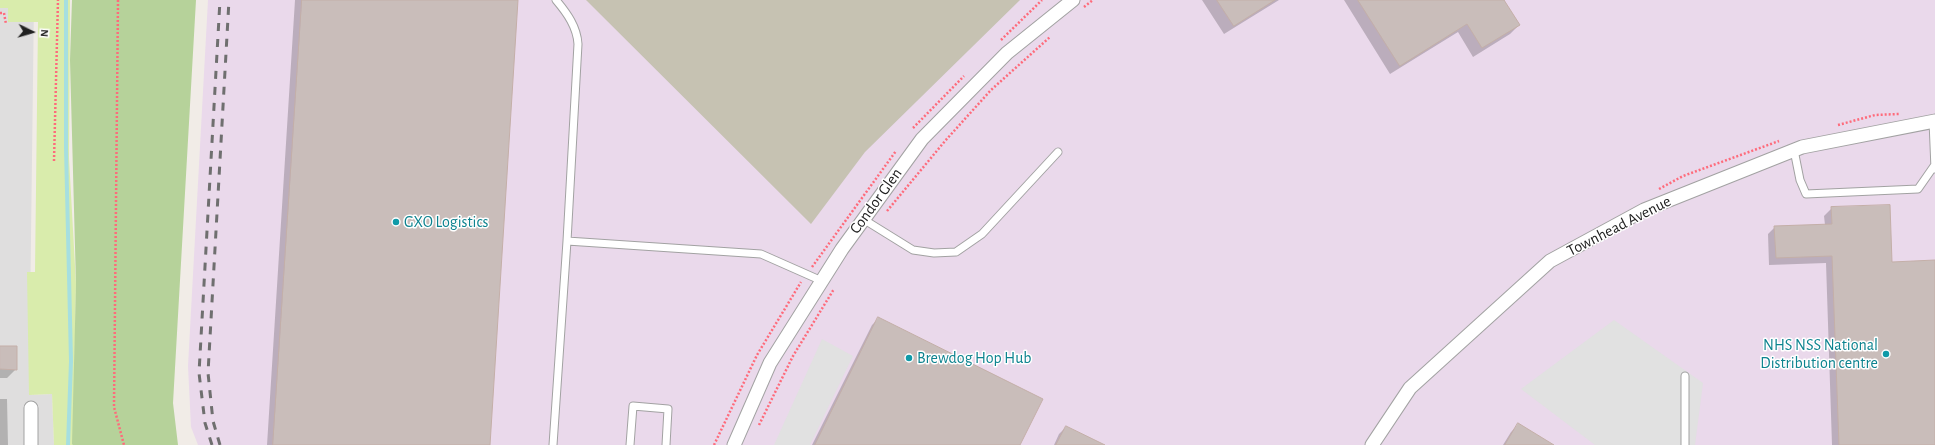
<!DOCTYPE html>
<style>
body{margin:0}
#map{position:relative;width:1935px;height:445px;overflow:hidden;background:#f1ece7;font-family:"Alegreya Sans",sans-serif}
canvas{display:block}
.north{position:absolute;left:12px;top:12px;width:40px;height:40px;-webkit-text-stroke:3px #fff;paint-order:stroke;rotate:95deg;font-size:11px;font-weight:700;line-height:16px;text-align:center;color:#212121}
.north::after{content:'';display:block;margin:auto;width:14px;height:18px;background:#212121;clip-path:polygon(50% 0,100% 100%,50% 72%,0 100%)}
</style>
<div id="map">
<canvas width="1935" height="445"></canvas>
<div class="north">N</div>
</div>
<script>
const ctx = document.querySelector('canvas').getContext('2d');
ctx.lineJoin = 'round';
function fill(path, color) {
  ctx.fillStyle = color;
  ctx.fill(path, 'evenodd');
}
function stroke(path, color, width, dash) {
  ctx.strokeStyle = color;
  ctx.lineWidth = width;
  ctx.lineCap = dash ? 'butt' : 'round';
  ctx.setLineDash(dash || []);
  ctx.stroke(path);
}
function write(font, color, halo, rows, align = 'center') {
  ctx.font = font + ' "Alegreya Sans",sans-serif';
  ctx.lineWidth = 3;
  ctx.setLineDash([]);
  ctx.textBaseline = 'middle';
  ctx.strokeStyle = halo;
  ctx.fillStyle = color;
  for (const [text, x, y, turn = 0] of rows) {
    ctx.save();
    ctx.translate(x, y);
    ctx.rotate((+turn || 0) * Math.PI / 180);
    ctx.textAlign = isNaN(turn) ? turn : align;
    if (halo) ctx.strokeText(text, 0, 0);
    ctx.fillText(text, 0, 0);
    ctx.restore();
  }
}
fill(new Path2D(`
 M 0,0 L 34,0 L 29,395 L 52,394 L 54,445 L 0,445 Z`), '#dfdede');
fill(new Path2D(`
 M 208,0 L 1935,0 L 1935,445 L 198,445 L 191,427 L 188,366 Z`), '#ead9eb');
fill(new Path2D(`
 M 586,0 L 1020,0 L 865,152 L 811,224 Z`), '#c6c2b2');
fill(new Path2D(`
 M 0,0 L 70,0 L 69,158 L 76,284 L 73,445 L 54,445 L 52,394 L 29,395 L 27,272 L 35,272 L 38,22 L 8,22 L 8,8 L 0,8 Z`), '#d9ecac');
fill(new Path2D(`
 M 72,0 L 196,0 L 173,403 L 178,445 L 73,445 L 72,444 L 76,284 L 70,60 Z`), '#b6d29a');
fill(new Path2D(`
 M 1614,320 L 1703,383 L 1695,445 L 1595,445 L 1521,389 Z
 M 822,339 L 853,356 L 810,445 L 774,445 Z`), '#e1e1e1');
fill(new Path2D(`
 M 295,0 L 517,0 L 489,445 L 267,445 Z
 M 1202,0 L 1279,0 L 1224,34 Z
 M 1344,0 L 1505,0 L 1504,1 L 1519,25 L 1510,34 L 1473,57 L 1458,32 L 1390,74 Z
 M 1832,208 L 1891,263 L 1935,261 L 1935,445 L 1832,445 L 1826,263 L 1769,265 L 1768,234 L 1775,227 L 1825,225 L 1824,216 Z
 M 879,318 L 1019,445 L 812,445 L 872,325 Z
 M 0,347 L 16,369 L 7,378 L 0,378 Z
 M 0,399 L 7,399 L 8,445 L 0,445 Z
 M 1518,425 L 1552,445 L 1503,445 L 1511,432 Z
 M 1066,427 L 1102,445 L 1054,445 L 1059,434 Z`), '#0003');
stroke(new Path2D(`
 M 66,0 L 66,148 L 71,361 L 68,445`), '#a6dfe0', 4);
const building = new Path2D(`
 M 302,0 L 518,0 L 490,445 L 273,445 Z
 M 1217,0 L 1275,0 L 1234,26 Z
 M 1358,0 L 1504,0 L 1520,25 L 1482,48 L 1467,24 L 1400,66 Z
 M 1890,205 L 1892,262 L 1935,260 L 1935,445 L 1839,445 L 1832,256 L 1776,258 L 1774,226 L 1832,224 L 1831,207 Z
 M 878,317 L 1043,399 L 1020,445 L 815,445 Z
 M 0,346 L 17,346 L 17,370 L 0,369 Z
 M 1518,423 L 1554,445 L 1505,445 Z
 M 1066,426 L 1105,445 L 1056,445 Z`);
fill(building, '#c9bdba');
stroke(building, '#c4afa8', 1);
const service = new Path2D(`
 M 556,0 C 567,13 577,27 578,44 L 567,241
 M 1933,121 L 1935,169
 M 1794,150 L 1800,180 L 1806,194 L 1918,189 L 1934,166
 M 863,219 L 913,250 L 934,253 L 956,252 L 982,234 L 1058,152
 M 1685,376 L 1685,445
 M 553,445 L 567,241 L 761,254 L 822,281
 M 630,445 L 633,406 L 668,409 L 666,445`);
const minor = new Path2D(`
 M 31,408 L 31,445
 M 734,445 L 770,363 L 842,249 L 922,139 L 1007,53 L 1073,0
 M 1372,445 L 1410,388 L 1550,261 L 1644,210 L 1802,147 L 1935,121`);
stroke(service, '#a2a2a2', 9);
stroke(minor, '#a2a2a2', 15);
stroke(new Path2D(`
 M 118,0 L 114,407 L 124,445
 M 1084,7 L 1093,0
 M 0,13 L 4,13 L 6,24
 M 1001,40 L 1042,0
 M 1838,125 L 1875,115 L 1899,114
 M 913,128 L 964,76
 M 54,161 L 58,0
 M 1659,189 L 1683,176 L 1779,141
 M 887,211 L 945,141 L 991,90 L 1050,37
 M 812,267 L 896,151
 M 759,425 L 793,356 L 834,289
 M 714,445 L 757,355 L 801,282`), '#fe6b7b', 2.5, [2, 2]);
stroke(service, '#fff', 7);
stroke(minor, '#fff', 13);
stroke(new Path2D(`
 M 212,445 L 205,423 L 199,373 L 220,0
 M 220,445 L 213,421 L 208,373 L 229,0`), '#6f6f6f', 3, [8, 8]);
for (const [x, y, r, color] of [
 [396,222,4,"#0f9aa8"],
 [1886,354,4,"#0f9aa8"],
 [909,358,4,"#0f9aa8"]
]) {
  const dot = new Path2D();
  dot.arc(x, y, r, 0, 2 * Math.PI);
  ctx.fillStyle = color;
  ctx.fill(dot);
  stroke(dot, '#fff', 1.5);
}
write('16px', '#212121', '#fff', [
 ["Condor Glen",876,201,-54],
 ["Townhead Avenue",1619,226,-27]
]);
write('16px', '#0d838f', '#fff', [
 ["GXO Logistics",404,222],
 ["NHS NSS National",1878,345,"right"],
 ["Distribution centre",1878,363,"right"],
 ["Brewdog Hop Hub",917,358]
], 'left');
</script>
